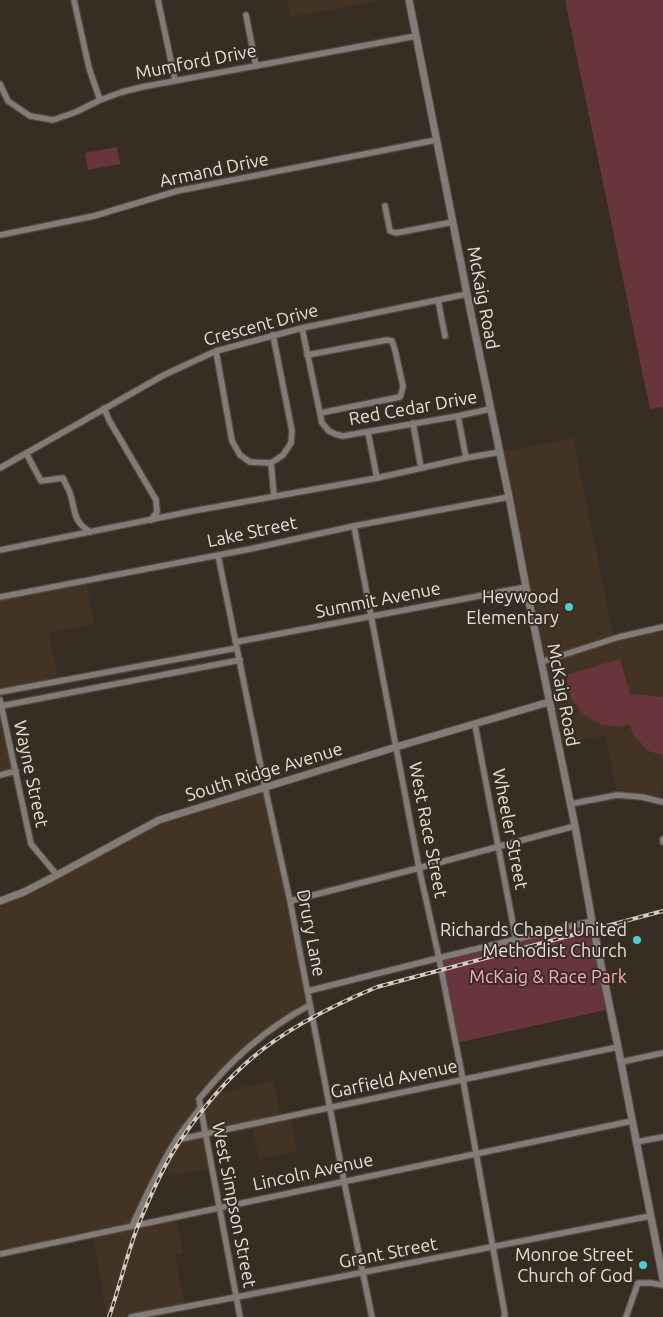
<!DOCTYPE html>
<style>
body{margin:0}
canvas{display:block;background:#382d23}
</style>
<canvas width="663" height="1317"></canvas>
<script>
const ctx = document.querySelector('canvas').getContext('2d');
ctx.lineJoin = 'round';
function fill(path, color) {
  ctx.fillStyle = color;
  ctx.fill(path, 'evenodd');
}
function stroke(path, color, width, dash) {
  ctx.strokeStyle = color;
  ctx.lineWidth = width;
  ctx.lineCap = dash ? 'butt' : 'round';
  ctx.setLineDash(dash || []);
  ctx.stroke(path);
}
function write(font, color, halo, rows, align = 'center') {
  ctx.font = font + ' Ubuntu,sans-serif';
  ctx.lineWidth = 4;
  ctx.setLineDash([]);
  ctx.textBaseline = 'middle';
  ctx.strokeStyle = halo;
  ctx.fillStyle = color;
  for (const [text, x, y, turn = 0] of rows) {
    ctx.save();
    ctx.translate(x, y);
    ctx.rotate((+turn || 0) * Math.PI / 180);
    ctx.textAlign = isNaN(turn) ? turn : align;
    if (halo) ctx.strokeText(text, 0, 0);
    ctx.fillText(text, 0, 0);
    ctx.restore();
  }
}
fill(new Path2D(`
 M 287,0 L 383,0 L 291,17 Z
 M 573,438 L 614,639 L 663,627 L 663,787 L 660,801 L 617,795 L 606,735 L 557,744 L 500,452 Z
 M 86,581 L 94,624 L 49,633 L 58,681 L 0,692 L 0,597 Z
 M 0,700 L 16,771 L 0,775 Z
 M 265,787 L 310,1005 L 266,1033 L 199,1100 L 202,1112 L 216,1094 L 273,1080 L 281,1118 L 291,1116 L 297,1151 L 259,1159 L 252,1125 L 205,1135 L 212,1168 L 169,1176 L 167,1165 L 139,1224 L 176,1216 L 183,1254 L 175,1256 L 185,1307 L 131,1317 L 107,1317 L 93,1234 L 0,1254 L 0,901 L 159,820 ZM 201,1113 L 205,1135 L 182,1139 Z`), '#433324');
fill(new Path2D(`
 M 565,0 L 663,0 L 663,407 L 650,409 Z
 M 117,147 L 120,164 L 88,170 L 85,153 Z
 M 620,659 L 630,694 L 663,697 L 663,755 L 648,751 L 633,734 L 629,724 L 620,727 L 600,724 L 582,713 L 571,698 L 566,675 Z
 M 592,921 L 610,1009 L 456,1043 L 439,958 Z`), '#69353d');
const minor = new Path2D(`
 M 74,0 L 89,68 L 100,100
 M 158,0 L 175,80
 M 246,15 L 256,66
 M 0,84 L 8,101 L 30,116 L 53,120 L 76,112 L 100,100 L 122,92 L 142,87 L 416,36
 M 385,206 L 390,231 L 396,233 L 453,222
 M 0,235 L 94,216 L 177,191 L 436,140
 M 438,300 L 445,336
 M 302,328 L 322,423 L 329,431 L 335,434 L 343,436 L 458,416 L 490,409
 M 216,351 L 232,441 L 240,455 L 250,462 L 271,463 L 283,455 L 291,443 L 292,431 L 273,335
 M 307,355 L 387,340 L 392,341 L 395,350 L 403,386 L 402,391 L 400,397 L 320,413
 M 104,408 L 109,420 L 156,500 L 157,512 L 151,520
 M 458,416 L 466,458
 M 413,423 L 421,468
 M 368,432 L 377,478
 M 26,453 L 41,481 L 63,478 C 65,483 68,488 70,493 C 76,512 72,520 90,532
 M 271,463 L 274,496
 M 0,468 L 164,375 L 216,351 L 302,328 L 467,294
 M 354,526 L 419,868 L 439,958 L 463,1080 L 505,1315 L 504,1317
 M 0,550 L 193,511 L 377,478 L 466,458 L 500,452
 M 218,555 L 265,787 L 290,901 L 344,1181 L 372,1317
 M 0,597 L 250,549 L 354,526 L 509,497
 M 236,642 L 526,587
 M 541,662 L 619,637 L 663,627
 M 0,692 L 237,648
 M 0,700 L 31,844 L 57,875
 M 1,706 L 240,660
 M 475,725 L 516,940
 M 0,775 L 16,771
 M 570,804 L 617,795 L 642,797 L 663,802
 M 663,839 L 663,842
 M 290,901 L 419,868 L 575,826
 M 308,991 L 439,958 L 592,921
 M 621,1062 L 663,1053
 M 176,1140 L 618,1047
 M 636,1142 L 663,1137
 M 132,1226 C 145,1198 158,1169 175,1142 C 182,1130 192,1119 200,1108
 M 0,1254 L 632,1121
 M 131,1317 C 305,1285 477,1249 651,1216
 M 240,1317 L 199,1099 C 231,1060 265,1029 310,1005
 M 626,1317 L 638,1283 L 651,1283 L 663,1285`);
const tertiary = new Path2D(`
 M 409,0 L 467,294 L 509,497 L 526,587 L 575,826 L 592,921 L 618,1047 L 663,1279
 M 0,901 L 24,892 L 57,875 L 159,820 L 396,747 L 549,702`);
stroke(minor, '#544940', 8);
stroke(tertiary, '#544940', 9);
stroke(minor, '#837b78', 5.5);
stroke(tertiary, '#837b78', 7);
const rail = new Path2D(`
 M 109,1317 C 120,1286 127,1253 139,1223 C 151,1195 164,1164 182,1138 C 202,1109 225,1081 252,1058 C 287,1028 334,1005 377,987 L 663,911`);
stroke(rail, '#d4cdc5', 4);
stroke(rail, '#382d23', 2, [5.5]);
for (const [x, y, r, color] of [
 [569,607,5,"#52cdcf"],
 [637,940,5,"#52cdcf"],
 [643,1265,5,"#52cdcf"]
]) {
  const dot = new Path2D();
  dot.arc(x, y, r, 0, 2 * Math.PI);
  ctx.fillStyle = color;
  ctx.fill(dot);
  stroke(dot, '#382d23', 2);
}
write('18px', '#e6dfd8', '#382d23', [
 ["Mumford Drive",196,62,-11],
 ["Armand Drive",214,170,-12],
 ["McKaig Road",483,298,79],
 ["Crescent Drive",261,325,-15],
 ["Red Cedar Drive",413,408,-10],
 ["Lake Street",252,532,-12],
 ["Summit Avenue",378,600,-11],
 ["McKaig Road",563,695,79],
 ["South Ridge Avenue",264,772,-17],
 ["Wayne Street",31,774,78],
 ["Wheeler Street",510,829,79],
 ["West Race Street",428,830,79],
 ["Drury Lane",311,933,79],
 ["Garfield Avenue",394,1079,-12],
 ["Lincoln Avenue",313,1172,-12],
 ["West Simpson Street",234,1205,79],
 ["Grant Street",388,1253,-11]
]);
write('18px', '#e6dfd8', '#382d23', [
 ["Heywood",559,597],
 ["Elementary",559,618],
 ["Richards Chapel United",627,930],
 ["Methodist Church",627,951],
 ["Monroe Street",633,1255],
 ["Church of God",633,1276]
], 'right');
write('18px', '#f9acb5', '#382d23', [
 ["McKaig & Race Park",548,977]
]);
</script>
